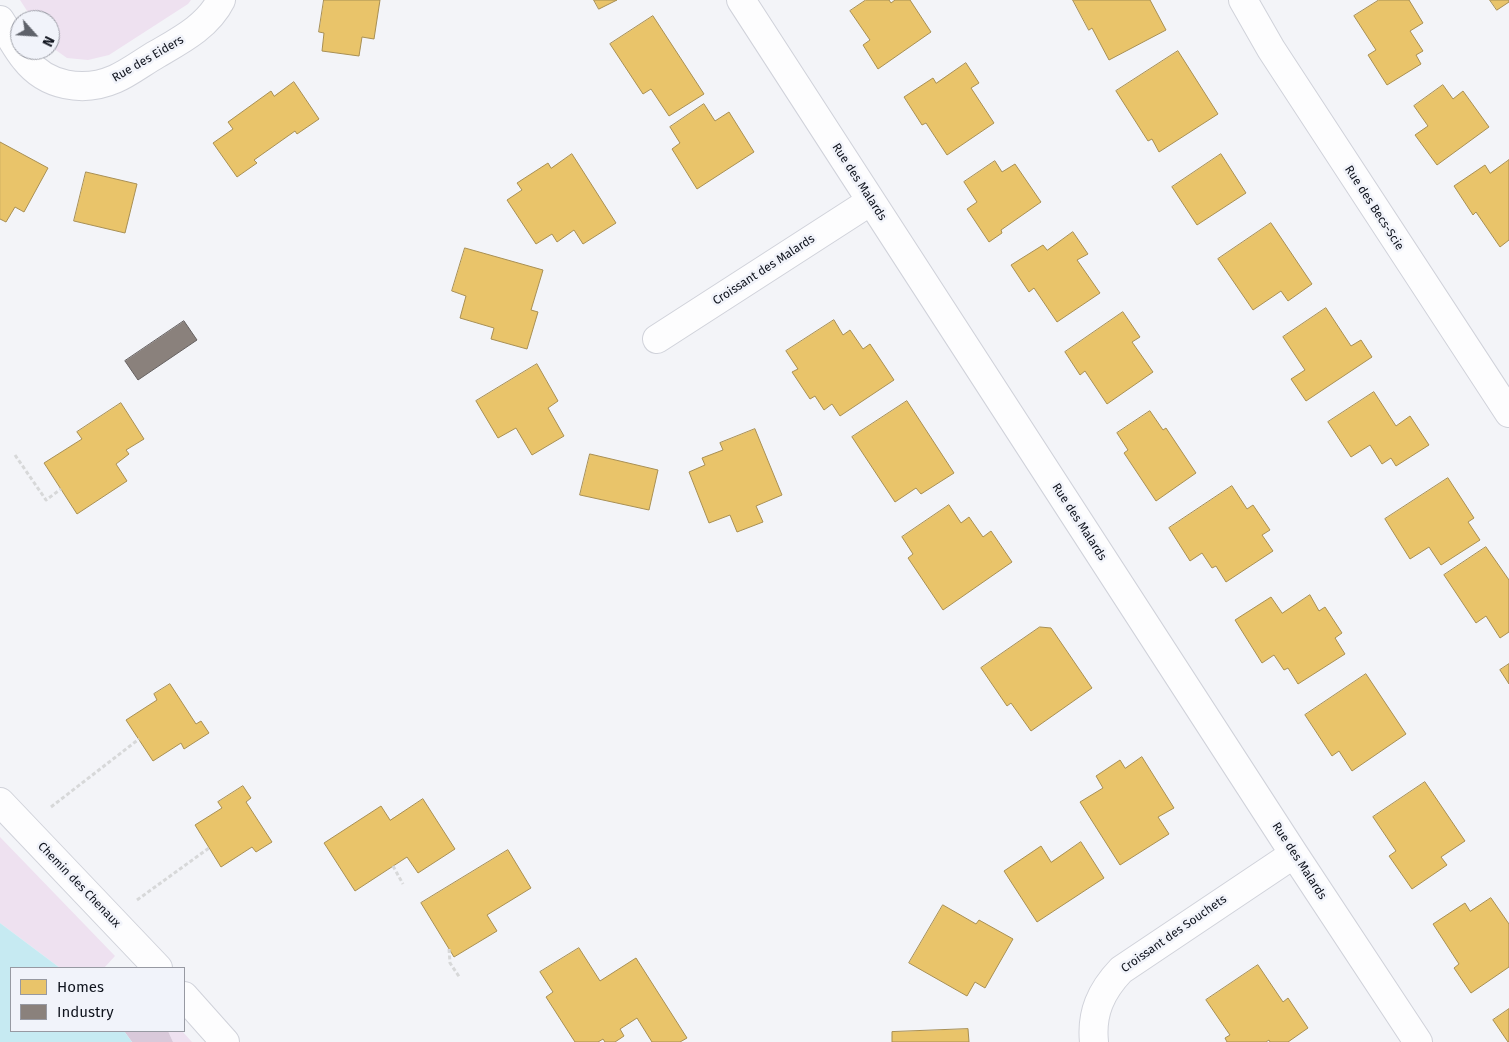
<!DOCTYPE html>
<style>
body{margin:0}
#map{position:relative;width:1509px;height:1042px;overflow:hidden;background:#f3f4f8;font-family:"Fira Sans",sans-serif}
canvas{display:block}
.legend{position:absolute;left:10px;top:967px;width:175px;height:65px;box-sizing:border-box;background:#f1f3fa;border:1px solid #9799a2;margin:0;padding:6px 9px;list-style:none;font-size:15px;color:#0f131d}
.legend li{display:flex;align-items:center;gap:10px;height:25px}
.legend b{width:25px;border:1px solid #9799a2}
.north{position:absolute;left:10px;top:10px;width:50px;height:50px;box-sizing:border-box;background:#f1f3fa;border:1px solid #9799a2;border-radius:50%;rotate:116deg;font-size:14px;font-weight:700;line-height:20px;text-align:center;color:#0f131d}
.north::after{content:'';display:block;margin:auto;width:18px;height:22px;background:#5f626a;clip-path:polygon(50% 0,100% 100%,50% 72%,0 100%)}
</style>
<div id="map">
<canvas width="1509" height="1042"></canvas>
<ul class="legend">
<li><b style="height:14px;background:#e9c46a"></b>Homes</li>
<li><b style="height:14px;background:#8a817c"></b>Industry</li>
</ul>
<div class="north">N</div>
</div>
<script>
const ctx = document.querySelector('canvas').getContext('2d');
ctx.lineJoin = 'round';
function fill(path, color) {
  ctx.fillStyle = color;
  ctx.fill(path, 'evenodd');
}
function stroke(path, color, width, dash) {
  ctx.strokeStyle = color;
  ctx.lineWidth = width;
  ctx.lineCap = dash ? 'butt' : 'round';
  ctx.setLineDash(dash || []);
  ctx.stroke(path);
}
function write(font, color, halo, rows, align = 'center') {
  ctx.font = font + ' "Fira Sans",sans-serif';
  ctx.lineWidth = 5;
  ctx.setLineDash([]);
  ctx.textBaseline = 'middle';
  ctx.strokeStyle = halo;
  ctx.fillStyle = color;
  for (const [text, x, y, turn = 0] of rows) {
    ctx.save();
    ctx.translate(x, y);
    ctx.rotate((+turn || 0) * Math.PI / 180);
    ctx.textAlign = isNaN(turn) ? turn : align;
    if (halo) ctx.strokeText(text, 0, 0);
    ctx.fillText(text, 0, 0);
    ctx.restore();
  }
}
fill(new Path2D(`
 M 20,0 L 191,0 L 188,4 L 109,55 L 88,60 L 67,58 L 50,46 L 50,20 L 33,20 Z
 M 0,837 L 115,956 L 104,968 L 60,968 L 0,923 Z
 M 168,1031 L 182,1031 L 192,1042 L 173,1042 Z`), '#eee1f0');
fill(new Path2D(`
 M 124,1031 L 168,1031 L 173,1042 L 132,1042 Z`), '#d9c9da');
fill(new Path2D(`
 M 0,923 L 60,968 L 11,968 L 11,1031 L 124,1031 L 132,1042 L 0,1042 Z`), '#c6eaf2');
const homes = new Path2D(`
 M 324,0 L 380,0 L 374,39 L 362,37 L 359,56 L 322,51 L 324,33 L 319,32 Z
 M 594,0 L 617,0 L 599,9 Z
 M 866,0 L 889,0 L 891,3 L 895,0 L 910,0 L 931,32 L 878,69 L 863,45 L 870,40 L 850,11 Z
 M 1073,0 L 1150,0 L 1166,30 L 1109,60 L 1092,28 L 1089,30 Z
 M 1379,0 L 1409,0 L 1423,23 L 1410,31 L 1423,51 L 1416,55 L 1421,64 L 1387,85 L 1368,55 L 1376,50 L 1354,16 Z
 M 1490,0 L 1509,0 L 1509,2 L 1497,10 Z
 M 653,16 L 704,94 L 669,116 L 651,89 L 643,94 L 610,44 Z
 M 1178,51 L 1218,114 L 1159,152 L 1152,139 L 1148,141 L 1116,91 Z
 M 966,63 L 979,83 L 971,88 L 994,123 L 947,155 L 926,123 L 922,125 L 904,97 L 933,78 L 936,83 Z
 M 294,82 L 319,119 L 297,134 L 295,131 L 254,160 L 257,163 L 237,177 L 213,143 L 233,129 L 228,122 L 271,91 L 274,96 Z
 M 1443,85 L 1453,99 L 1463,91 L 1489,127 L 1437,165 L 1415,135 L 1428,126 L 1414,106 Z
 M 704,104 L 715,121 L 729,112 L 754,152 L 697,189 L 672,149 L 680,143 L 670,127 Z
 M 0,142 L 48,168 L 24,212 L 15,207 L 6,222 L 0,219 Z
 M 572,154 L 616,223 L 583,244 L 574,230 L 557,242 L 552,234 L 536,244 L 507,200 L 522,190 L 517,183 L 548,163 L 551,168 Z
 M 1221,154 L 1246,193 L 1197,225 L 1172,187 Z
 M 1509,160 L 1509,240 L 1500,247 L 1476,212 L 1473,215 L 1454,186 L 1485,165 L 1490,173 Z
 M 995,161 L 1002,172 L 1015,164 L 1041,202 L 1001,230 L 1002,233 L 989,242 L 967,209 L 977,202 L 964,182 Z
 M 86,172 L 137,184 L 125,233 L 74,221 Z
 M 1271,223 L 1312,284 L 1288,301 L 1281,291 L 1253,310 L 1218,259 Z
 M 1073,232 L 1088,254 L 1077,260 L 1100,293 L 1057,322 L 1034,288 L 1029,292 L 1011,265 L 1043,245 L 1047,250 Z
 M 465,248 L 543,270 L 531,310 L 538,312 L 527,349 L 491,339 L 494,328 L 460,318 L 466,296 L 452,291 Z
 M 1326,308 L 1351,346 L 1361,340 L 1372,357 L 1306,401 L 1291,379 L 1305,370 L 1283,337 Z
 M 1123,312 L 1140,337 L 1132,342 L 1153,372 L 1107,404 L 1085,371 L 1080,375 L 1065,352 Z
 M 834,320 L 843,335 L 850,330 L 863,349 L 870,344 L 894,380 L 840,416 L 832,404 L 824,410 L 815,396 L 810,399 L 792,372 L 798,369 L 786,351 Z
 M 537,364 L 558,401 L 548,408 L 564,436 L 532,455 L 516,428 L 498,438 L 476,401 Z
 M 1374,392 L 1396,426 L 1410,416 L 1429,445 L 1396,466 L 1391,458 L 1382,464 L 1370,445 L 1351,457 L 1328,422 Z
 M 907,401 L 954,473 L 921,494 L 916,488 L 895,502 L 852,437 Z
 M 121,403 L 144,439 L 126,450 L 129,454 L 116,464 L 127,481 L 77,514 L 44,463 L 82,439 L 77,432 Z
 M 1150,411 L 1163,430 L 1166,428 L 1196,473 L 1156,501 L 1124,453 L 1128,450 L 1117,433 Z
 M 755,429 L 782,495 L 756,506 L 763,522 L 737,532 L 730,515 L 709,523 L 689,472 L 705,465 L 702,458 L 723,450 L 720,443 Z
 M 590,454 L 658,470 L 649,510 L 580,495 Z
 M 1448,478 L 1474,518 L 1468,522 L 1480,540 L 1441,565 L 1429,547 L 1410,559 L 1385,519 Z
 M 1232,486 L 1247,509 L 1253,505 L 1270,530 L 1262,535 L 1273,551 L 1226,582 L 1216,566 L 1212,568 L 1202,553 L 1190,561 L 1169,528 Z
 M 949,505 L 961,523 L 969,517 L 983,537 L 991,531 L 1012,562 L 943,610 L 908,558 L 913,554 L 902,537 Z
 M 1486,547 L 1509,580 L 1509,632 L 1500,638 L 1486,616 L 1476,623 L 1444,575 Z
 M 1310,595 L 1319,611 L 1325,607 L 1342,633 L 1335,638 L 1345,654 L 1298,684 L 1288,668 L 1284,670 L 1274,655 L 1262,663 L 1235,620 L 1271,597 L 1282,613 Z
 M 1040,627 L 1051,628 L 1092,688 L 1031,731 L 1011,703 L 1007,706 L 981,668 Z
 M 1509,664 L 1509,684 L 1500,670 Z
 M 1366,674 L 1406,734 L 1352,771 L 1339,751 L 1332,756 L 1305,715 Z
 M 170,684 L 196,724 L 201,721 L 209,733 L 184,749 L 181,743 L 153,761 L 126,720 L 157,700 L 154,694 Z
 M 1142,757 L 1174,808 L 1158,817 L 1169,834 L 1120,865 L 1080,802 L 1103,788 L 1096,776 L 1120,760 L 1125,768 Z
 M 1425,782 L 1465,841 L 1441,857 L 1447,865 L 1412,889 L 1389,856 L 1396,851 L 1373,817 Z
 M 243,786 L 251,798 L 246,802 L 272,842 L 256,852 L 252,847 L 221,867 L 195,825 L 222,808 L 218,802 Z
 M 423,799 L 455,849 L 418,873 L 407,857 L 355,891 L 324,843 L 381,806 L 390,820 Z
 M 1081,842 L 1104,878 L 1037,922 L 1004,871 L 1041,846 L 1051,862 Z
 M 508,850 L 531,888 L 487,915 L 497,931 L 454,957 L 421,903 Z
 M 1491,898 L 1509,924 L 1509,967 L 1471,993 L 1454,968 L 1459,964 L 1433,924 L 1465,903 L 1470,911 Z
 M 943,905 L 976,924 L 979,920 L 1013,939 L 985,988 L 975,982 L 967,996 L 909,963 Z
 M 579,948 L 600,981 L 636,958 L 687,1038 L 680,1042 L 652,1042 L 637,1018 L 620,1029 L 624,1036 L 615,1042 L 605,1042 L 603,1039 L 598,1042 L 575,1042 L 546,997 L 553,992 L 540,972 Z
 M 1258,965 L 1283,1002 L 1288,998 L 1308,1028 L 1288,1042 L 1270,1042 L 1269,1040 L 1266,1042 L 1227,1042 L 1225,1038 L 1230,1035 L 1206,1000 Z
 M 1509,1009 L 1509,1042 L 1508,1042 L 1493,1020 Z
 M 968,1029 L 969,1042 L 892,1042 L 892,1032 Z`);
fill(homes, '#e9c46a');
stroke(homes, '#a88f53', 1);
const industry = new Path2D(`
 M 184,321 L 197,340 L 138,380 L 125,361 Z`);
fill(industry, '#8a817c');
stroke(industry, '#656060', 1);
const street = new Path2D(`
 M 741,0 L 1294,854 L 1418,1042
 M 1243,0 L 1271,49 L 1509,413
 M 0,20 C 8,32 15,47 25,59 C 46,86 83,93 115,79 C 129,73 143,62 157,54 C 181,40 208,26 221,0
 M 657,339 L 871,201
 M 1094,1042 C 1091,1013 1101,991 1121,970 L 1294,854`);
const secondary = new Path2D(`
 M 0,802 L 158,968
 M 184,996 L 225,1042`);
stroke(street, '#d0d2da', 30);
stroke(secondary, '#d0d2da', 30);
stroke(new Path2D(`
 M 15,455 L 46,500 L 61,489
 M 51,807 L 139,739
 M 393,866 L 403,884
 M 137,900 L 209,848
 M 449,949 L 450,963 L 460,978`), '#d7d8d9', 3, [4, 2.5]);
stroke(street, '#fdfdfe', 28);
stroke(secondary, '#fdfdfe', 28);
write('12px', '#0f131d', '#f1f3fa', [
 ["Rue des Eiders",148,59,-30],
 ["Rue des Malards",859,182,57],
 ["Rue des Becs-Scie",1374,208,57],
 ["Croissant des Malards",764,270,-33],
 ["Rue des Malards",1079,522,57],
 ["Rue des Malards",1299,861,57],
 ["Chemin des Chenaux",79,885,46],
 ["Croissant des Souchets",1174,934,-35]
]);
</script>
